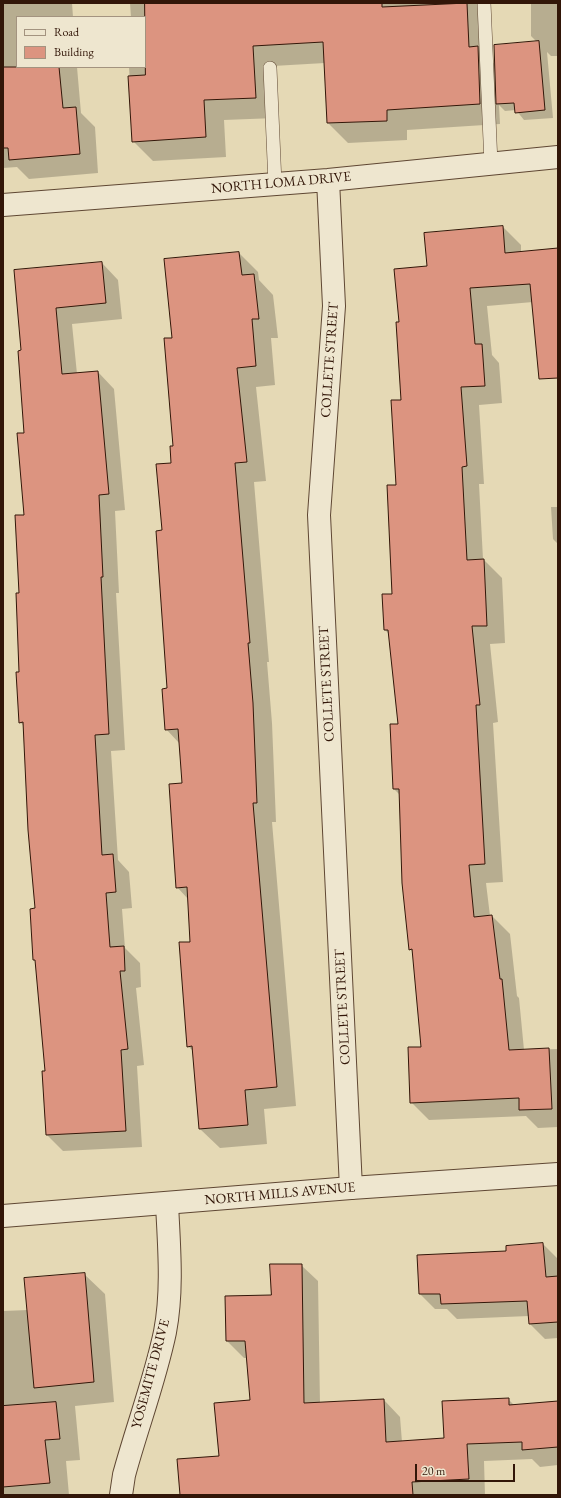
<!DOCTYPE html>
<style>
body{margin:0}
#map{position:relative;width:561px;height:1498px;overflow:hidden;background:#e5d9b5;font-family:"EB Garamond",serif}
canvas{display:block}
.frame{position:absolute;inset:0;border:4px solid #321608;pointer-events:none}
.legend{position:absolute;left:16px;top:16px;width:130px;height:52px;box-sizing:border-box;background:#eee6cf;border:1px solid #a3937f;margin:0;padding:5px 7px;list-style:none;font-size:12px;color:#321608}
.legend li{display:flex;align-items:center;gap:8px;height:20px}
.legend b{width:20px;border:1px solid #a3937f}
.scale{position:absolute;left:415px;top:1464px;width:100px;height:18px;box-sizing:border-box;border:2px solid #321608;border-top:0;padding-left:5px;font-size:12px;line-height:14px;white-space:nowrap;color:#321608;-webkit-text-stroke:3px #eee6cf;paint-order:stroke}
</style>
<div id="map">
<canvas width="561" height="1498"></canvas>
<div class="frame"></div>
<ul class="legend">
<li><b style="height:5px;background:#eee6cf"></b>Road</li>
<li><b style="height:11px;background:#dc9480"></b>Building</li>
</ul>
<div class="scale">20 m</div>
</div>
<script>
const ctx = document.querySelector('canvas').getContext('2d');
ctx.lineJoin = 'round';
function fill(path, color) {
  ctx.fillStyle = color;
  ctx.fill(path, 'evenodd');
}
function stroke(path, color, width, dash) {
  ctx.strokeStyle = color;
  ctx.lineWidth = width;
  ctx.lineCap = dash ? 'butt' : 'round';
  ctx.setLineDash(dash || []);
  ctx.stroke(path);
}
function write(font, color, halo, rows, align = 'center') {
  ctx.font = font + ' "EB Garamond",serif';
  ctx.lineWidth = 4;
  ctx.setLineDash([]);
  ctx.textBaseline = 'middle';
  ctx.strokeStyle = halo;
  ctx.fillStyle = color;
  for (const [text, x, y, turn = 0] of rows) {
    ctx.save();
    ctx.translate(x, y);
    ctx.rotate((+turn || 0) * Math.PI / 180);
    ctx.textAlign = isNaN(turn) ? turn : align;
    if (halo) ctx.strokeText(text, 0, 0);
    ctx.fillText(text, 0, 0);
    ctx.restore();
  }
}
fill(new Path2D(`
 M 3,3 L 72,3 L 73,17 L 17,17 L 17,67 L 77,67 L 81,113 L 95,127 L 98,173 L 29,179 L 17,167 L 3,168 Z
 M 130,3 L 485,3 L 489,58 L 496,66 L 537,42 L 531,36 L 531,3 L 558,3 L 558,56 L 551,56 L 547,52 L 553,118 L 524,120 L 516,110 L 505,111 L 499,105 L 500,124 L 407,130 L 407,140 L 348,143 L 328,123 L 325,63 L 273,66 L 276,118 L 224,120 L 226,157 L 153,161 L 133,141 L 129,67 L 145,67 L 145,17 L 131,17 Z
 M 503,227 L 521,245 L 521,253 L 558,249 L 558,355 L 533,302 L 487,306 L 492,355 L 499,363 L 502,403 L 479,405 L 484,484 L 479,484 L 483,559 L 502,578 L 505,643 L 490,644 L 498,722 L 493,723 L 503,882 L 486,883 L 490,916 L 492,916 L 510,934 L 517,996 L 519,998 L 524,1050 L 558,1049 L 558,1127 L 538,1128 L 526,1116 L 429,1120 L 411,1102 L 423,1048 L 414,953 L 410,949 L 400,795 L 394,789 L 399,725 L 390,635 L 385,630 L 393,594 L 402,401 L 400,323 L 428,267 Z
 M 239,253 L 258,272 L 259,280 L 273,295 L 278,338 L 271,338 L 275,385 L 256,387 L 266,481 L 254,482 L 269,662 L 267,662 L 272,723 L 276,822 L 272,822 L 296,1106 L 264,1109 L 267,1144 L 220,1148 L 200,1129 L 193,1051 L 188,1046 L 192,943 L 188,899 L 177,887 L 183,784 L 180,744 L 166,729 L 168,689 L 163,531 L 174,447 L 173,338 Z
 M 102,263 L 118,280 L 122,319 L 72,324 L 77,374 L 98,372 L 114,389 L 125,510 L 115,511 L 119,593 L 116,593 L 125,750 L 111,751 L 118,860 L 129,872 L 132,908 L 122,909 L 125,948 L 140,963 L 141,987 L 136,988 L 144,1065 L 137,1066 L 142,1147 L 63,1151 L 47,1135 L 43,1072 L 47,1072 L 36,962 L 34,960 L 36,909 L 25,727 L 20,722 L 20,594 L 25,515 L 25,433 L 22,351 L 15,271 Z
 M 551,507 L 558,507 L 558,544 L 553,539 Z
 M 543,1244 L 558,1259 L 558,1338 L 545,1339 L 530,1324 L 529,1316 L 457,1319 L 447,1309 L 435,1309 L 420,1294 L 508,1252 Z
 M 301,1265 L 318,1281 L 320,1404 L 384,1400 L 400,1417 L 402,1442 L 445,1439 L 508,1399 L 515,1406 L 558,1402 L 558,1465 L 540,1467 L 532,1459 L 484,1461 L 485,1495 L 181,1495 L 220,1457 L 251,1401 L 248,1358 L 244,1358 L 227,1341 Z
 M 84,1274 L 105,1294 L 114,1402 L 75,1406 L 80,1460 L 66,1461 L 69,1495 L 3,1495 L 3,1311 L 28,1310 Z`), '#0003');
const building = new Path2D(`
 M 145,3 L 382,3 L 382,7 L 467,3 L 469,47 L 478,46 L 480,104 L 387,110 L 387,121 L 327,123 L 323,42 L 253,46 L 256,98 L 204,100 L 206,137 L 132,142 L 128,76 L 145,75 Z
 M 539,41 L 545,110 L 515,113 L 514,103 L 496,104 L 494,45 Z
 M 3,67 L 59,67 L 63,108 L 76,107 L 80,154 L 9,160 L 8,148 L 3,148 Z
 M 503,226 L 505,253 L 558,248 L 558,378 L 539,379 L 530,284 L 470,288 L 475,344 L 482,344 L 485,386 L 461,387 L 467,466 L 462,467 L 467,560 L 484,559 L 487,626 L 472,626 L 480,705 L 476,705 L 485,864 L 469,865 L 474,917 L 492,915 L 500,979 L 502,979 L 509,1050 L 549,1048 L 552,1109 L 519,1110 L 519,1098 L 410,1103 L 408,1047 L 421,1047 L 412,949 L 409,950 L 402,883 L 399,789 L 393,789 L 390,724 L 398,724 L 388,630 L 384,630 L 382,594 L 392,594 L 387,485 L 396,485 L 391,400 L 401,400 L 396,322 L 399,322 L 394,269 L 427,266 L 424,233 Z
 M 239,252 L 242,275 L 254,274 L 259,319 L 252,319 L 256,366 L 237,368 L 247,462 L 235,463 L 250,643 L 248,643 L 253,703 L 257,803 L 253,803 L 277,1087 L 245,1090 L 248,1125 L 199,1129 L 192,1046 L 187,1047 L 179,942 L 190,942 L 187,887 L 176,888 L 169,784 L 182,783 L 178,729 L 165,730 L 162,689 L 167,688 L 156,531 L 162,530 L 156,464 L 171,463 L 170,446 L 173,446 L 164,338 L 172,338 L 164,259 Z
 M 102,262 L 106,303 L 56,308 L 62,374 L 98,371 L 109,494 L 99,495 L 103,577 L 101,577 L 109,734 L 95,735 L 102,855 L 113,854 L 116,892 L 106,893 L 110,947 L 124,946 L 125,971 L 120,971 L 128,1049 L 121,1050 L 126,1131 L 46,1135 L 42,1071 L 45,1071 L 35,960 L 33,960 L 30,909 L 35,908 L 28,830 L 23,722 L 19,723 L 16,672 L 19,672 L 16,593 L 19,593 L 15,515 L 24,515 L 17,433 L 24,433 L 18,351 L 21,350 L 14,270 Z
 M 543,1243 L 546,1277 L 558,1276 L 558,1322 L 529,1324 L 527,1301 L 441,1304 L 440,1294 L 419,1294 L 417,1255 L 506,1251 L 506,1246 Z
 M 270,1264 L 302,1264 L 304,1403 L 384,1399 L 386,1442 L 444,1438 L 442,1401 L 509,1398 L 509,1405 L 558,1401 L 558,1447 L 522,1450 L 522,1442 L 467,1444 L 469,1479 L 412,1482 L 413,1495 L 180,1495 L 177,1459 L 219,1456 L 214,1403 L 250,1400 L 245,1341 L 226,1341 L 225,1296 L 271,1295 Z
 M 85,1273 L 94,1382 L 34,1388 L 24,1278 Z
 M 56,1402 L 60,1439 L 45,1440 L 50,1483 L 3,1487 L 3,1406 Z`);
fill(building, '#dc9480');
stroke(building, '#321608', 1);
const service = new Path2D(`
 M 484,3 L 491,164
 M 270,68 L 275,184`);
const minor = new Path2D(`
 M 328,180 L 334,306 L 319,515 L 351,1188
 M 3,205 L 328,180 L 558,157
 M 121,1495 L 124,1475 C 137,1427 155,1380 165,1332 C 173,1290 169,1246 167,1204`);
const tertiary = new Path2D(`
 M 3,1216 L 351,1188 L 558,1174`);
stroke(service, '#5f4733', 14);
stroke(minor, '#5f4733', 24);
stroke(tertiary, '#5f4733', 24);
stroke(service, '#eee6cf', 13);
stroke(minor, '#eee6cf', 22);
stroke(tertiary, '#eee6cf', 22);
write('14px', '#321608', '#eee6cf', [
 ["NORTH LOMA DRIVE",281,183,-5],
 ["COLLETE STREET",330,360,-86],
 ["COLLETE STREET",327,684,-93],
 ["COLLETE STREET",343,1007,-93],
 ["NORTH MILLS AVENUE",280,1194,-5],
 ["YOSEMITE DRIVE",151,1374,-75]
]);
</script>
